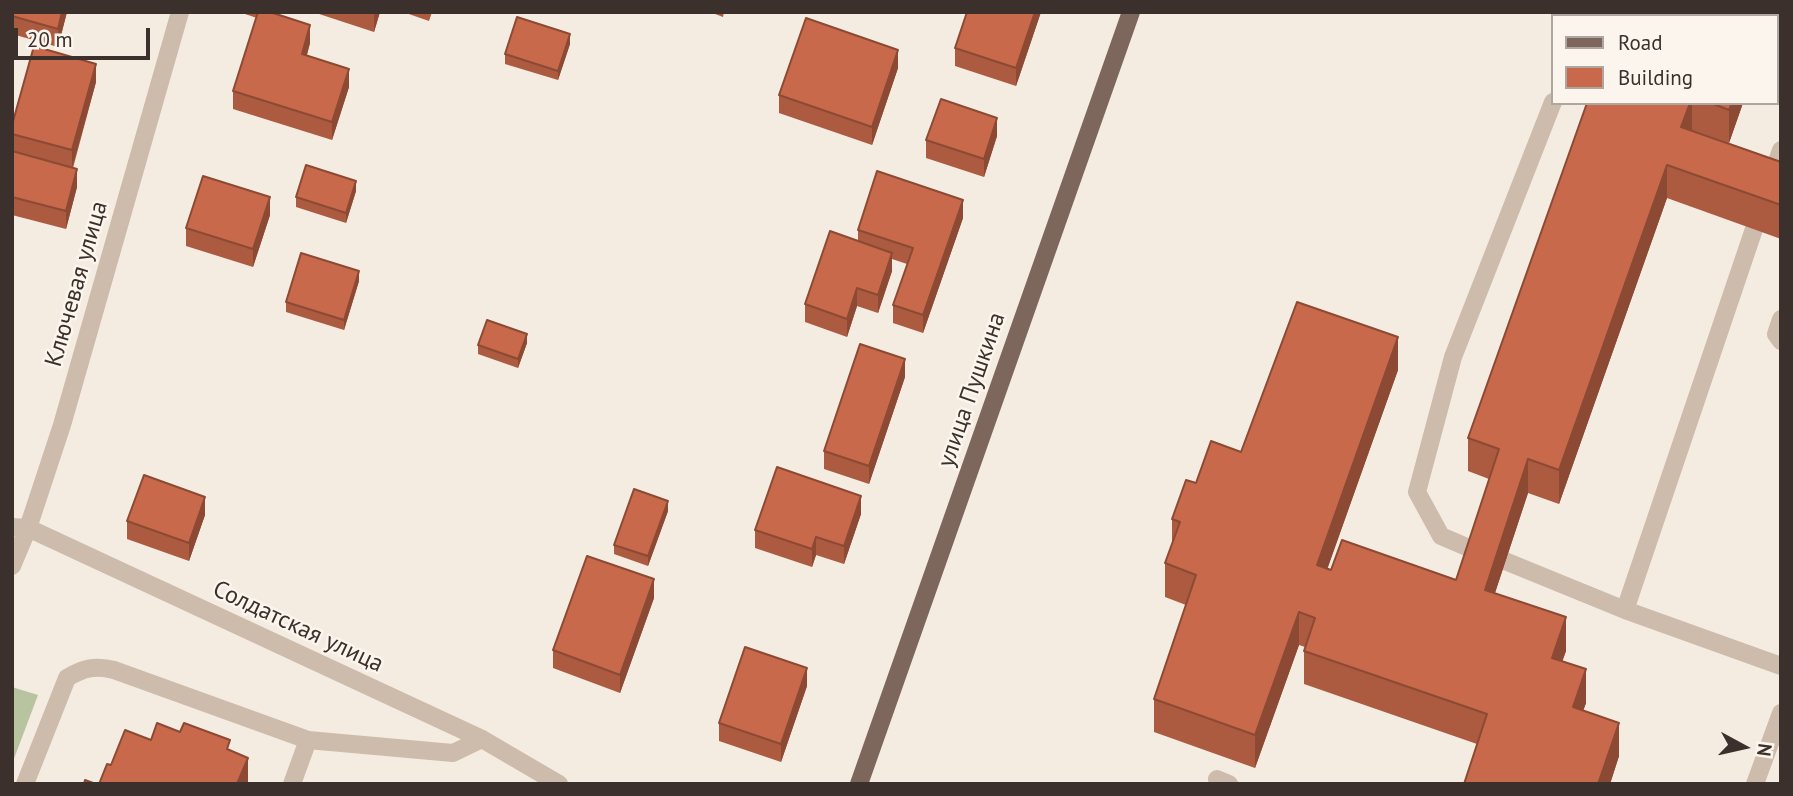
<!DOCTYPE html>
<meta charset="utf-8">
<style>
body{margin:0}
#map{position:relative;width:1793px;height:796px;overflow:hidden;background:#f4ebe1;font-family:"PT Sans",sans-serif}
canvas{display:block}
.frame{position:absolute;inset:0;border:14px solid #3b302b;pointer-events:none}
.legend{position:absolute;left:1551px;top:14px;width:228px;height:91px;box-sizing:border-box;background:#fbf5ee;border:2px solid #aea6a0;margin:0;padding:9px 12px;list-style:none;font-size:21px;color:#3b302b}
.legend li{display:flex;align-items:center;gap:14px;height:35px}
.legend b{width:35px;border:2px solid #aea6a0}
.north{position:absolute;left:1709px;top:712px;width:70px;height:70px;-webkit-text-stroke:5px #fbf5ee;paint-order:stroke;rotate:98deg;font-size:19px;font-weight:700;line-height:28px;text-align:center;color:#3b302b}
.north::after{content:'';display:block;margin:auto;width:24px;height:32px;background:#3b302b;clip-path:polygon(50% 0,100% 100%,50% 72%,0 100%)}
.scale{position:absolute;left:14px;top:28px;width:136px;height:32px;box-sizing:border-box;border:4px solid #3b302b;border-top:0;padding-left:9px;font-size:21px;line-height:24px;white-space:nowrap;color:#3b302b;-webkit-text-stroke:5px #fbf5ee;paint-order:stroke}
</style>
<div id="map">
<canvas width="1793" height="796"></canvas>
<div class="frame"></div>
<ul class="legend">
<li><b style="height:9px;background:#7d675c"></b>Road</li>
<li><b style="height:19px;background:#c8694b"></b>Building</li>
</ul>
<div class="north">N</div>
<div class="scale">20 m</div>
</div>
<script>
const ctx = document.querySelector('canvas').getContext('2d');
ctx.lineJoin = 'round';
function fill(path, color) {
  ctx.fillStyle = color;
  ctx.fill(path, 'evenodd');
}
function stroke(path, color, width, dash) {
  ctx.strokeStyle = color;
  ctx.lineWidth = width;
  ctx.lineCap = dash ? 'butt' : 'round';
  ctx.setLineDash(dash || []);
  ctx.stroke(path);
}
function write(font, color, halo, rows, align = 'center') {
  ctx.font = font + ' "PT Sans",sans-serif';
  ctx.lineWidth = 5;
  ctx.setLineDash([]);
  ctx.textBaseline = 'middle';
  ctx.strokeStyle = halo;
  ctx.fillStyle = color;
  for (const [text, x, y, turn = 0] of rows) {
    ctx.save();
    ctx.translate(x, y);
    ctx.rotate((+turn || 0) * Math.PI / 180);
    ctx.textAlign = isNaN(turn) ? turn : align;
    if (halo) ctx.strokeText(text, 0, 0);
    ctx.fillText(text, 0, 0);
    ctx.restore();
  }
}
fill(new Path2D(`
 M 12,687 L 38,695 L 12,764 Z`), '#b8c4a0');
stroke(new Path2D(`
 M 1778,12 L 1781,13
 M 1587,16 L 1588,12
 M 1769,184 L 1781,150
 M 1781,319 L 1776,334 L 1781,341
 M 1476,551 L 1441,536 L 1417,492 L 1453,357 L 1553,102
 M 1505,561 L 1625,610 L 1754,229
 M 1625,610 L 1781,666
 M 1217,779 L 1229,784
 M 25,784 L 67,678 C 83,668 96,665 114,670 L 308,740 L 453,753 L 482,739
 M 292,784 L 308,740
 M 1755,784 L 1781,713`), '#cdbbac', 18);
stroke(new Path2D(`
 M 12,527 L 28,528 L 482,739 L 559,784
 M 12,566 L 28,528 L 62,425 L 180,12`), '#cdbbac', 18);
stroke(new Path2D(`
 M 859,784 L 1131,12`), '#7d675c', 18);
fill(new Path2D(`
 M 12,12 L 67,12 L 58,47 L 12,34 Z
 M 239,12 L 270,12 L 310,43 L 307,55 L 349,87 L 332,140 L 233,109 L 233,91 L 257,18 Z
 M 313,12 L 380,12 L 374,32 Z
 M 403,12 L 432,12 L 429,21 Z
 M 710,12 L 724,12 L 723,17 Z
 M 1041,12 L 1016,86 L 955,66 L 955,48 Z
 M 570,44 L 558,80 L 505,64 L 505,54 Z
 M 898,68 L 872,145 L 779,113 L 779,95 Z
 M 96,82 L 73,168 L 77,187 L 66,229 L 12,215 L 12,125 Z
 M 1587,103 L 1743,103 L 1729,143 L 1692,130 L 1781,162 L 1781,239 L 1667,198 L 1559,504 L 1528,493 L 1495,593 L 1566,651 L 1562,661 L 1586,703 L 1583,710 L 1619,756 L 1610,784 L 1464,784 L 1477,744 L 1304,684 L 1304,651 L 1305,647 L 1299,645 L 1255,768 L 1154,732 L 1154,699 L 1186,605 L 1165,597 L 1165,563 L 1172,544 L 1172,519 L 1196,483 L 1241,452 L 1398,370 L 1327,569 L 1331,570 L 1456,580 L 1489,479 L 1468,471 L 1468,438 Z
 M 997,136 L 984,177 L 926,158 L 926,140 Z
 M 356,191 L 346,223 L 296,207 L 296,197 Z
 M 270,215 L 253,267 L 186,246 L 186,228 Z
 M 963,218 L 923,333 L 893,323 L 893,305 L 907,264 L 892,259 L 892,271 L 878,313 L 857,306 L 847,337 L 805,322 L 805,304 L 858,241 L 858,230 Z
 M 359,281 L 344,330 L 286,312 L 286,302 Z
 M 527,343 L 518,368 L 478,354 L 478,345 Z
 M 905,377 L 869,484 L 824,469 L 824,451 Z
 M 668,511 L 648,566 L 614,554 L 614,545 Z
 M 861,514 L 844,564 L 816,555 L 812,567 L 755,548 L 755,530 Z
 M 205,515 L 189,561 L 127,539 L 127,521 Z
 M 654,598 L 620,693 L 553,668 L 553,650 Z
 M 807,686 L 781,762 L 719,741 L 719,723 Z`), '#ac5a40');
fill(new Path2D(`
 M 62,12 L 67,12 L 58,47 L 58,29 Z
 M 375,12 L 380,12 L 374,32 L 374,14 Z
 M 1035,12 L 1041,12 L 1016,86 L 1016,68 Z
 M 310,25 L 310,43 L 302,72 L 302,54 Z
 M 570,34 L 570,44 L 558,80 L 558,71 Z
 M 898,50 L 898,68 L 872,145 L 872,127 Z
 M 96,64 L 96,82 L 72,168 L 72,150 Z
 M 349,69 L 349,87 L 332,140 L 332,122 Z
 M 1690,103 L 1692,103 L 1692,130 L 1681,160 L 1681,127 Z
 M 1732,103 L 1743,103 L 1729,143 L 1729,110 Z
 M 997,118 L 997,136 L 984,177 L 984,159 Z
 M 1667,165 L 1667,198 L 1559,504 L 1559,470 Z
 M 77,169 L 77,187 L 66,229 L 66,211 Z
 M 356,181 L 356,191 L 346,223 L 346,213 Z
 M 270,197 L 270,215 L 253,267 L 253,249 Z
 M 963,200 L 963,218 L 923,333 L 923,315 Z
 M 892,253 L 892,271 L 878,313 L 878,295 Z
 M 359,271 L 359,281 L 344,330 L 344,320 Z
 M 857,288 L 857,306 L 847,337 L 847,319 Z
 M 527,334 L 527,343 L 518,368 L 518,359 Z
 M 1398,337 L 1398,370 L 1317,598 L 1317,565 Z
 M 905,359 L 905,377 L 869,484 L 869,466 Z
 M 1528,459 L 1528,493 L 1485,623 L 1485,590 Z
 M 861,496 L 861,514 L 844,564 L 844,546 Z
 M 205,497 L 205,515 L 189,561 L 189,543 Z
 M 668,501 L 668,511 L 648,566 L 648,556 Z
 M 816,537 L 816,555 L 812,567 L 812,549 Z
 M 654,579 L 654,598 L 620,693 L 620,675 Z
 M 1299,612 L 1299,645 L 1255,768 L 1255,735 Z
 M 1566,617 L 1566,651 L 1552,691 L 1552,658 Z
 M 807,668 L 807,686 L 781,762 L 781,744 Z
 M 1586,669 L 1586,703 L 1573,740 L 1573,707 Z
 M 1619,723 L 1619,756 L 1610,784 L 1598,784 Z
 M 248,758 L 248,784 L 237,784 Z`), '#8c4a34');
const building = new Path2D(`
 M 12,12 L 62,12 L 58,29 L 12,16 Z
 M 258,12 L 270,12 L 310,25 L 302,54 L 349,69 L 332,122 L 233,91 Z
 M 967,12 L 1035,12 L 1016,68 L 955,48 Z
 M 1620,12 L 1763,12 L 1762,16 L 1618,16 Z
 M 517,17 L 570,34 L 558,71 L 505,54 Z
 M 806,18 L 898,50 L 872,127 L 779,95 Z
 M 34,46 L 96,64 L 72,150 L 12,134 L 12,125 Z
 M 941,99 L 997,118 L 984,159 L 926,140 Z
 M 1587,103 L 1690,103 L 1681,127 L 1781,162 L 1781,205 L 1667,165 L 1559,470 L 1528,459 L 1485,590 L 1566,617 L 1552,658 L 1586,669 L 1573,707 L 1619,723 L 1598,784 L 1464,784 L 1487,714 L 1304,651 L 1315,618 L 1299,612 L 1255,735 L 1154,699 L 1196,575 L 1165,563 L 1180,522 L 1172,519 L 1186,480 L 1196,483 L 1211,441 L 1241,452 L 1297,302 L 1398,337 L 1317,565 L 1331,570 L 1342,540 L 1456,580 L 1499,449 L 1468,438 Z
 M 1711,103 L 1732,103 L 1729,110 Z
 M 12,151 L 77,169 L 66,211 L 12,197 Z
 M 306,165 L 356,181 L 346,213 L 296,197 Z
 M 877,171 L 963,200 L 923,315 L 893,305 L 913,248 L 858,230 Z
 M 203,176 L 270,197 L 253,249 L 186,228 Z
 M 830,231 L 892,253 L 878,295 L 857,288 L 847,319 L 805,304 Z
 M 301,253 L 359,271 L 344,320 L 286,302 Z
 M 487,320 L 527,334 L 518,359 L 478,345 Z
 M 860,344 L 905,359 L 869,466 L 824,451 Z
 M 777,467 L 861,496 L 844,546 L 816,537 L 812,549 L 755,530 Z
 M 144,475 L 205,497 L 189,543 L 127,521 Z
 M 634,489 L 668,501 L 648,556 L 614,545 Z
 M 587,556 L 654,579 L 620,675 L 553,650 Z
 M 745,647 L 807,668 L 781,744 L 719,723 Z
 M 157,723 L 180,732 L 184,723 L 230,740 L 227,749 L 248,758 L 237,784 L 99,784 L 107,764 L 111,765 L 125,730 L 151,740 Z
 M 85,780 L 96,784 L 84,784 Z`);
fill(building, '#c8694b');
stroke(building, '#8c4a34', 2);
write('24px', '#3b302b', '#fbf5ee', [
 ["Ключевая улица",77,284,-74],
 ["улица Пушкина",972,390,-71],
 ["Солдатская улица",298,627,25]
]);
</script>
